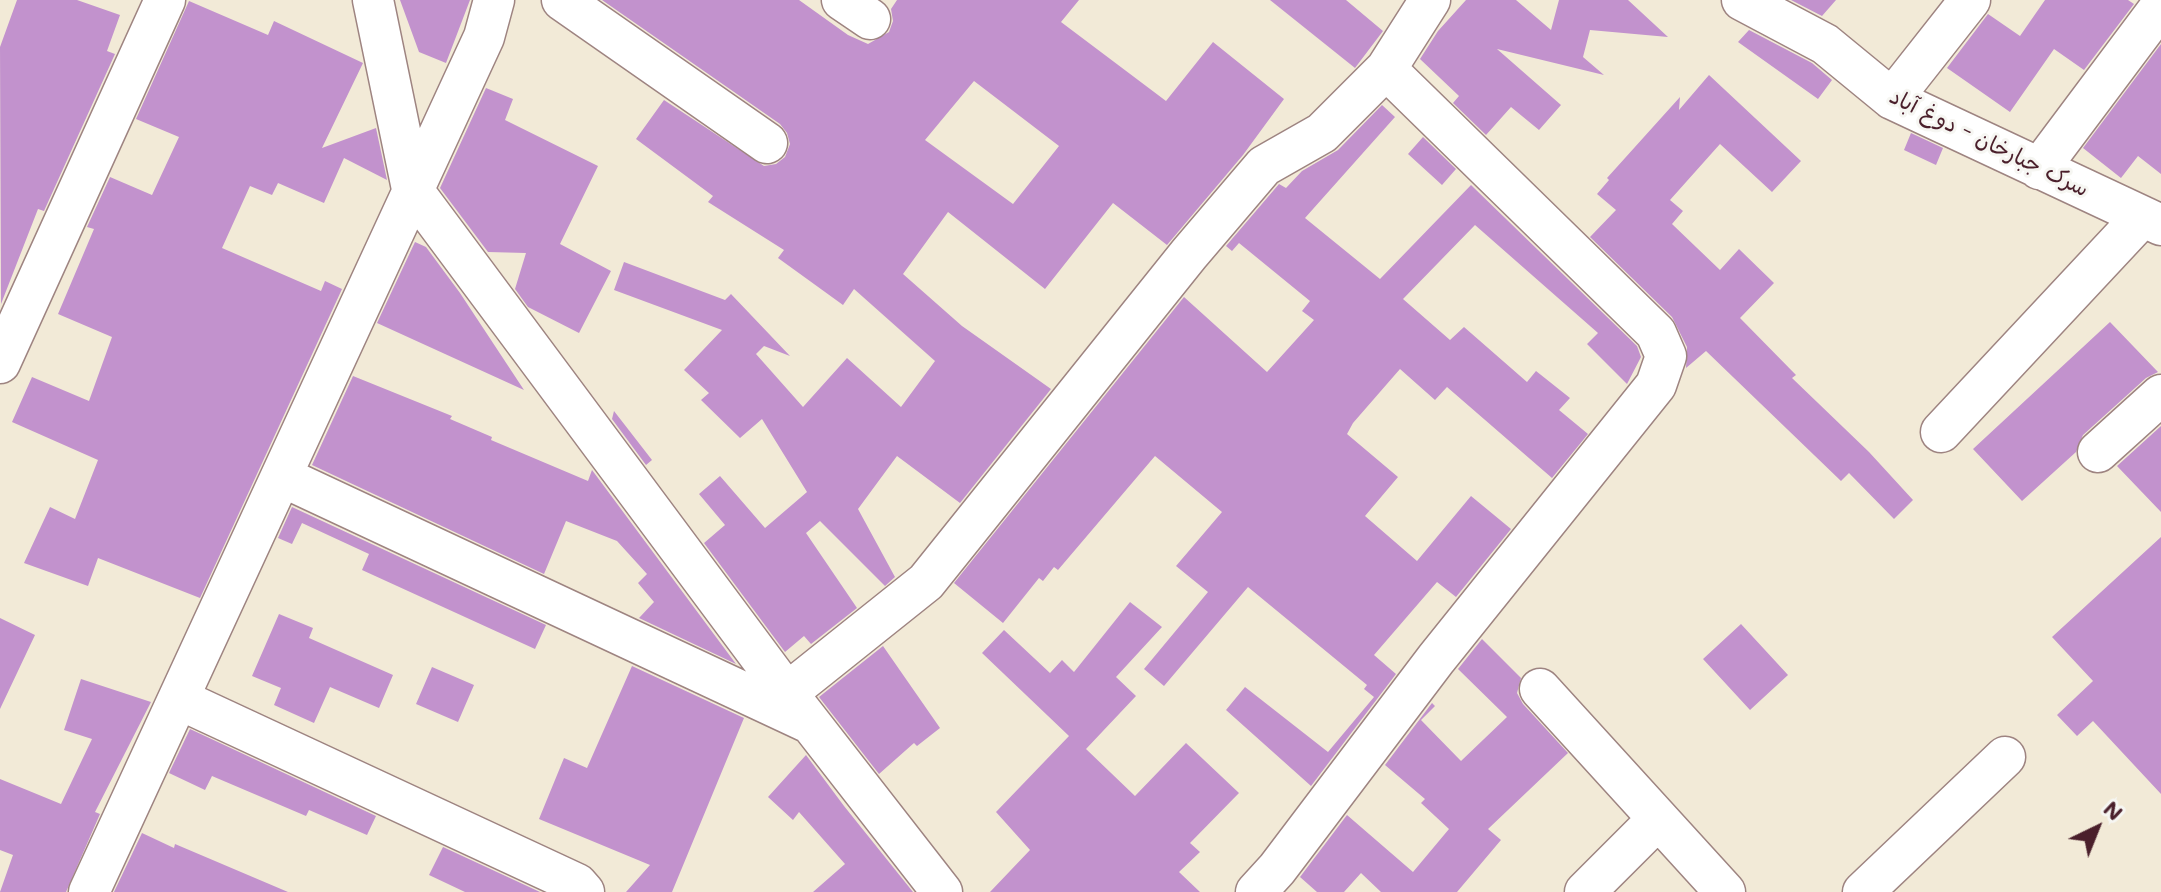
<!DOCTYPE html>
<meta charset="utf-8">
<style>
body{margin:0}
#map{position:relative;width:2161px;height:892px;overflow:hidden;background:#f2ead7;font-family:Mali,sans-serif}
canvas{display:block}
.north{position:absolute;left:2057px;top:788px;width:80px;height:80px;-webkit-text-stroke:6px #f6f6f2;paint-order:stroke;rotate:43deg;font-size:22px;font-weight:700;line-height:32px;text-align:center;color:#4a1f2b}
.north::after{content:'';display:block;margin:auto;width:28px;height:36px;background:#4a1f2b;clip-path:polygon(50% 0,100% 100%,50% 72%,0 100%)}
</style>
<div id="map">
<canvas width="2161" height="892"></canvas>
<div class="north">N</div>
</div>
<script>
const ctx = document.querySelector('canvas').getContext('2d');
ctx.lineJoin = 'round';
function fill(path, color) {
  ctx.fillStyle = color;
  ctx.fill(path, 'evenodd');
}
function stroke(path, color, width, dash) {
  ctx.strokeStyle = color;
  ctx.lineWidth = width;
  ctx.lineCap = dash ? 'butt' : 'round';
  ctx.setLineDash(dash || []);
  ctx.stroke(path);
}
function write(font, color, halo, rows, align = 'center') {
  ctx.font = font + ' Mali,"Playpen Sans Arabic",sans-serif';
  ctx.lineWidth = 6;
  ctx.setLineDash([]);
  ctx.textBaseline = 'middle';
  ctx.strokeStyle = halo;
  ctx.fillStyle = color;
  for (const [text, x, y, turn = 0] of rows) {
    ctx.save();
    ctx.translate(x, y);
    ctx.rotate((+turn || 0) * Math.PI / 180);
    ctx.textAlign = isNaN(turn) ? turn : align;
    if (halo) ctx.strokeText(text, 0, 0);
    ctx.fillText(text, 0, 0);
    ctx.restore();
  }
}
fill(new Path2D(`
 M 17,0 L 77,0 L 120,15 L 107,51 L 115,54 L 44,211 L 38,209 L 1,304 L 0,47 Z
 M 400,0 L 470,0 L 446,63 L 419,52 Z
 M 602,0 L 799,0 L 848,35 L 868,44 L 889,32 L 893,21 L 891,9 L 897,0 L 1079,0 L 1061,22 L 1166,101 L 1213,42 L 1284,99 L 1243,155 L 1167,245 L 1113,203 L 1045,289 L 948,212 L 903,274 L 962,326 L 1051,389 L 960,503 L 897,456 L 858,509 L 895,577 L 885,586 L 820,521 L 806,533 L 857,608 L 811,644 L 804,636 L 785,652 L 704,543 L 725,525 L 699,494 L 720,476 L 765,528 L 807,492 L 762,419 L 740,438 L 701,400 L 709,393 L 684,370 L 722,330 L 614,290 L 624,262 L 725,300 L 731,294 L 790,356 L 764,346 L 756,354 L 803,407 L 847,358 L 901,407 L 935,361 L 854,289 L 843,305 L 778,258 L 784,250 L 708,202 L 713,196 L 636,139 L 664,100 L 764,166 L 776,164 L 785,157 L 790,144 L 787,133 L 780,124 ZM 974,81 L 1059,146 L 1013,204 L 925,140 Z
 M 1270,0 L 1346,0 L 1383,31 L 1355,68 Z
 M 1466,0 L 1516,0 L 1551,30 L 1559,0 L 1628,0 L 1668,37 L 1590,30 L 1583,57 L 1604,75 L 1497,49 L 1561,105 L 1539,130 L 1511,107 L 1486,135 L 1453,103 L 1459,96 L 1420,59 L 1438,31 Z
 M 1791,0 L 1836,0 L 1822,16 Z
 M 2045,0 L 2128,0 L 2134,4 L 2084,70 L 2054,49 L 2010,112 L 1947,68 L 1988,14 L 2020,36 Z
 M 189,1 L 268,35 L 274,21 L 363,63 L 322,148 L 376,128 L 387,180 L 344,158 L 324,203 L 278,183 L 272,195 L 250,186 L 222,248 L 321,291 L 325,281 L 342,289 L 200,598 L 98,558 L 88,586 L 24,563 L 50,507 L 75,519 L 98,460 L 12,422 L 32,377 L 89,401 L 112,337 L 58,314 L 94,229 L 87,227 L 110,177 L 152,195 L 179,137 L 136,119 Z
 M 1749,30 L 1812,63 L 1832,80 L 1818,99 L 1738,42 Z
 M 2161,44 L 2161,174 L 2138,156 L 2121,178 L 2083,148 Z
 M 1709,75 L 1801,161 L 1772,192 L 1720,144 L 1670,200 L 1683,211 L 1672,224 L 1720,270 L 1739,249 L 1774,283 L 1740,318 L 1796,375 L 1792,378 L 1869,452 L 1913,500 L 1894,519 L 1849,473 L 1841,481 L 1706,351 L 1686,368 L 1687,347 L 1672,317 L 1590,237 L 1616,210 L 1597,194 L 1609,180 L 1607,178 L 1680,97 L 1679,110 Z
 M 486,88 L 513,99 L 505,120 L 598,166 L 560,244 L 611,271 L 579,333 L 528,307 L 515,289 L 526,253 L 488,252 L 440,188 Z
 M 1382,105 L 1395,117 L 1305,218 L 1380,279 L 1471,185 L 1637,346 L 1641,357 L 1627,384 L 1587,344 L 1598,333 L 1475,225 L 1403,299 L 1450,340 L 1464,327 L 1527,382 L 1536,371 L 1570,398 L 1559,410 L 1588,434 L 1552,478 L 1447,387 L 1435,400 L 1400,369 L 1353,423 L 1347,434 L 1398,477 L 1365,516 L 1417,561 L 1471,496 L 1511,529 L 1456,597 L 1437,582 L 1374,655 L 1396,674 L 1311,786 L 1226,710 L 1245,687 L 1328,752 L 1374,697 L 1364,689 L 1367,685 L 1248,587 L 1164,686 L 1144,669 L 1208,592 L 1176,566 L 1222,512 L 1155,456 L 1058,570 L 1054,567 L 1043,581 L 1039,578 L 1003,623 L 954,583 L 1184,297 L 1267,372 L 1314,320 L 1302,311 L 1310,301 L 1239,243 L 1232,251 L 1226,246 L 1279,184 L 1286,188 L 1302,171 L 1338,150 Z
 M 1911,133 L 1943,148 L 1936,165 L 1904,150 Z
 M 1423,137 L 1456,169 L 1442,185 L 1408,154 Z
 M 415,242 L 426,247 L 460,293 L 524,390 L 377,323 Z
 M 2110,322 L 2158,372 L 2146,378 L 2083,435 L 2076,452 L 2022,501 L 1973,449 Z
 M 353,376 L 452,416 L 450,419 L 492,437 L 491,440 L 588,481 L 592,470 L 736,664 L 639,618 L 654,602 L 638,583 L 647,574 L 617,541 L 566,521 L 544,574 L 312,465 Z
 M 614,411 L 652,460 L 646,465 L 612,419 Z
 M 2161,426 L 2161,512 L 2117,466 Z
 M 292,507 L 546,625 L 535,649 L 362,570 L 369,554 L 302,523 L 292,544 L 278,538 Z
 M 2161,537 L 2161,794 L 2093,721 L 2077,736 L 2057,715 L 2093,681 L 2052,637 Z
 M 1130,602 L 1162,627 L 1116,677 L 1136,696 L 1086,749 L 1135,796 L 1186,743 L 1239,793 L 1190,843 L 1200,852 L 1179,872 L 1200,892 L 990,892 L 1030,850 L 996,812 L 1069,736 L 982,653 L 1004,630 L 1050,673 L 1062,660 L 1074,672 Z
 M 279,614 L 313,628 L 309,638 L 393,675 L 379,708 L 330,687 L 314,723 L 274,705 L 281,688 L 252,676 Z
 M 0,618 L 35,635 L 0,709 Z
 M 1741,624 L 1788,675 L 1750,710 L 1703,659 Z
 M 1482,639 L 1521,678 L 1517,693 L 1523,704 L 1568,753 L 1488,829 L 1501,840 L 1457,892 L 1381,892 L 1361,873 L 1344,892 L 1317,892 L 1300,877 L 1347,815 L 1413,872 L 1449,829 L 1421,803 L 1425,799 L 1385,765 L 1432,703 L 1435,706 L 1421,720 L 1461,761 L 1507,717 L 1458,669 Z
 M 883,646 L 940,728 L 917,746 L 914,743 L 879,774 L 819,697 Z
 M 632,666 L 744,718 L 672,892 L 626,892 L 650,865 L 539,819 L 564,758 L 587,768 Z
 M 432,667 L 474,685 L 458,722 L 416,704 Z
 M 81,679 L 151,702 L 95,812 L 100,814 L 66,892 L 0,892 L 13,855 L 0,850 L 0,779 L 61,804 L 92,739 L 64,730 Z
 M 190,729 L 376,816 L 367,835 L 309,810 L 306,816 L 212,776 L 205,790 L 169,773 Z
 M 806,755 L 844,806 L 913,892 L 813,892 L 845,864 L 799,812 L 793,820 L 768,797 Z
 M 142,833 L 174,848 L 175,844 L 288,892 L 114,892 Z
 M 443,847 L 540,892 L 465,892 L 429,875 Z`), '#c292cd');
const minor = new Path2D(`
 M 373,0 L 412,189 L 787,693 L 942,892
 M 562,0 L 767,143
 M 842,0 L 870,19
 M 1742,0 L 1825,44 L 1892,99 L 2161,225
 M 1892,99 L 1970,0
 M 2039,169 L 2161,6
 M 0,363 L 165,0
 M 1941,432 L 2142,217
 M 2098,452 L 2161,395
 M 283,477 L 807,722
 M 1540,689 L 1725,892
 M 787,693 L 926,582 L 1189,254 L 1264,166 L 1322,133 L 1386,69 L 1430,0
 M 181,700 L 577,884 L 584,892
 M 89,892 L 484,37 L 494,0
 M 1256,892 L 1277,869 L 1436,659 L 1656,385 L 1666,356 L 1656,333 L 1386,69
 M 1585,892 L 1658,819
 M 1863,892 L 2005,757`);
stroke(minor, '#9e8481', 43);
stroke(minor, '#fff', 40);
write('22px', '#4a1f2b', '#f6f6f2', [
 ["سرک جبارخان - دوغ آباد",1989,143,26]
]);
</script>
